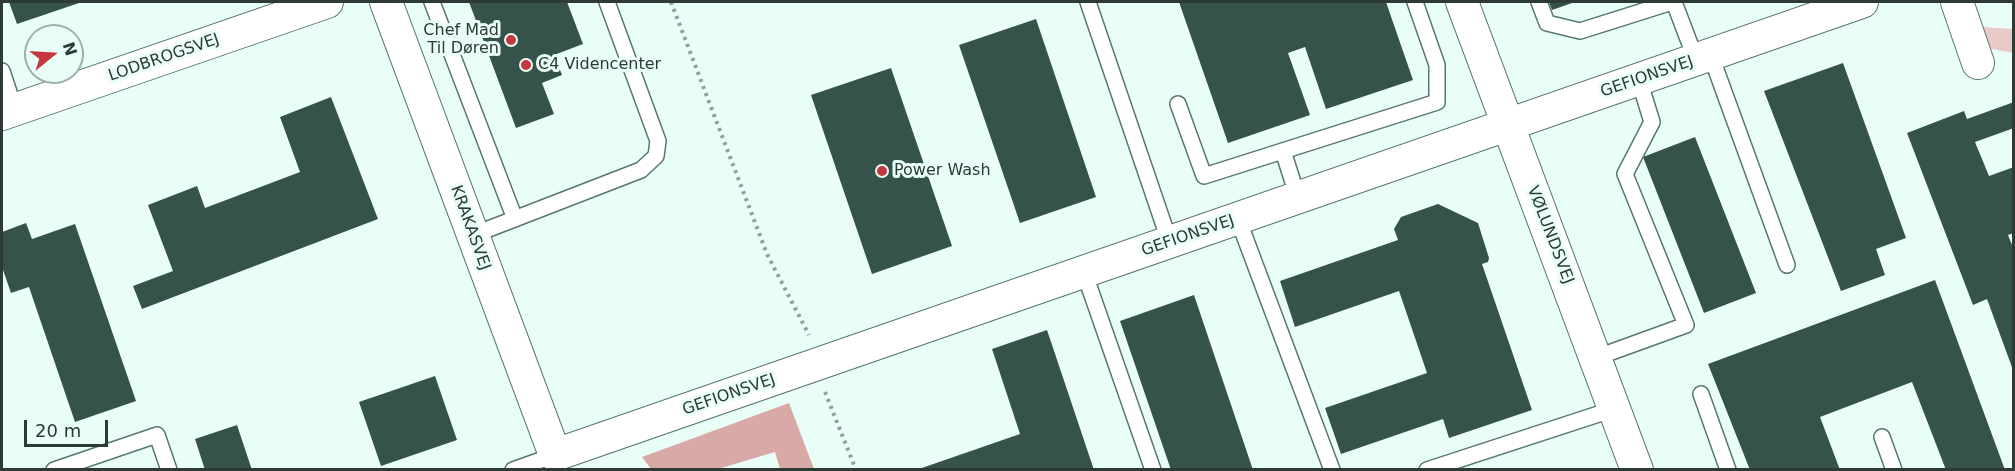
<!DOCTYPE html>
<meta charset="utf-8">
<style>
body{margin:0}
#map{position:relative;width:2015px;height:471px;overflow:hidden;background:#eafef8;font-family:"DejaVu Sans",sans-serif}
canvas{display:block}
.frame{position:absolute;inset:0;border:3px solid #2d3a36;pointer-events:none}
.north{position:absolute;left:24px;top:24px;width:60px;height:60px;box-sizing:border-box;background:#eafef8;border:2px solid #9eb0aa;border-radius:50%;rotate:72deg;font-size:16px;font-weight:700;line-height:24px;text-align:center;color:#2d3a36}
.north::after{content:'';display:block;margin:auto;width:21px;height:27px;background:#c6373f;clip-path:polygon(50% 0,100% 100%,50% 72%,0 100%)}
.scale{position:absolute;left:24px;top:420px;width:84px;height:27px;box-sizing:border-box;border:3px solid #2d3a36;border-top:0;padding-left:8px;font-size:18px;line-height:21px;white-space:nowrap;color:#2d3a36;-webkit-text-stroke:4px #eafef8;paint-order:stroke}
</style>
<div id="map">
<canvas width="2015" height="471"></canvas>
<div class="frame"></div>
<div class="north">N</div>
<div class="scale">20 m</div>
</div>
<script>
const ctx = document.querySelector('canvas').getContext('2d');
ctx.lineJoin = 'round';
function fill(path, color) {
  ctx.fillStyle = color;
  ctx.fill(path, 'evenodd');
}
function stroke(path, color, width, dash) {
  ctx.strokeStyle = color;
  ctx.lineWidth = width;
  ctx.lineCap = dash ? 'butt' : 'round';
  ctx.setLineDash(dash || []);
  ctx.stroke(path);
}
function write(font, color, halo, rows, align = 'center') {
  ctx.font = font + ' "DejaVu Sans",sans-serif';
  ctx.lineWidth = 6;
  ctx.setLineDash([]);
  ctx.textBaseline = 'middle';
  ctx.strokeStyle = halo;
  ctx.fillStyle = color;
  for (const [text, x, y, turn = 0] of rows) {
    ctx.save();
    ctx.translate(x, y);
    ctx.rotate((+turn || 0) * Math.PI / 180);
    ctx.textAlign = isNaN(turn) ? turn : align;
    if (halo) ctx.strokeText(text, 0, 0);
    ctx.fillText(text, 0, 0);
    ctx.restore();
  }
}
fill(new Path2D(`
 M 1984,27 L 2013,29 L 2013,53 L 1987,48 Z`), '#eacac8');
fill(new Path2D(`
 M 789,403 L 814,469 L 780,469 L 775,452 L 718,469 L 651,469 L 642,457 Z`), '#d8a9a7');
fill(new Path2D(`
 M 9,2 L 82,2 L 17,24 Z
 M 469,2 L 567,2 L 583,44 L 554,55 L 562,75 L 542,83 L 554,114 L 516,128 Z
 M 1179,2 L 1386,2 L 1413,80 L 1326,109 L 1305,47 L 1288,53 L 1310,115 L 1228,143 Z
 M 1549,2 L 1575,2 L 1552,10 Z
 M 1036,19 L 1096,197 L 1020,223 L 959,45 Z
 M 1843,63 L 1906,238 L 1876,249 L 1885,275 L 1841,291 L 1764,91 Z
 M 891,68 L 952,246 L 872,274 L 811,95 Z
 M 331,97 L 378,219 L 142,309 L 133,286 L 173,271 L 148,205 L 197,186 L 205,208 L 300,172 L 280,117 Z
 M 2014,102 L 2014,128 L 1975,142 L 1989,176 L 2014,167 L 2014,233 L 2008,235 L 2014,250 L 2013,370 L 1987,299 L 1973,305 L 1907,133 L 1964,111 L 1967,119 Z
 M 1695,137 L 1756,293 L 1704,313 L 1643,157 Z
 M 1438,204 L 1478,223 L 1489,258 L 1488,262 L 1482,264 L 1532,410 L 1449,438 L 1443,419 L 1341,454 L 1325,408 L 1427,373 L 1399,291 L 1295,327 L 1280,281 L 1398,240 L 1394,229 L 1401,217 Z
 M 26,223 L 32,239 L 75,224 L 136,401 L 75,422 L 29,287 L 11,293 L 2,267 L 2,232 Z
 M 1935,280 L 2005,470 L 1946,470 L 1912,382 L 1820,417 L 1840,470 L 1750,470 L 1708,364 Z
 M 1194,295 L 1253,470 L 1171,470 L 1120,321 Z
 M 1047,330 L 1094,470 L 916,470 L 1020,434 L 992,349 Z
 M 435,376 L 457,440 L 381,466 L 359,402 Z
 M 237,425 L 252,470 L 205,470 L 195,439 Z`), '#35534b');
const lane = new Path2D(`
 M 432,2 L 515,219
 M 1088,2 L 1170,243
 M 1539,2 L 1547,23 L 1580,31 L 1672,2
 M 1674,2 L 1696,60
 M 1711,56 L 1787,265
 M 2,71 L 15,110
 M 1178,104 L 1204,176 L 1437,102 L 1437,65 L 1415,2
 M 1283,151 L 1298,198
 M 1238,219 L 1332,470
 M 473,235 L 641,170 L 656,156 L 658,141 L 607,2
 M 1084,272 L 1153,470
 M 1595,358 L 1686,325 L 1625,174 L 1652,122 L 1639,80
 M 1701,394 L 1728,470
 M 1882,437 L 1894,470
 M 54,470 L 157,435 L 169,470
 M 513,470 L 555,455
 M 1427,470 L 1614,409`);
const street = new Path2D(`
 M 386,2 L 555,455 L 1862,2
 M 1462,2 L 1637,470
 M 1957,2 L 1978,63
 M 2,114 L 327,2`);
stroke(lane, '#58776d', 18);
stroke(street, '#58776d', 34);
stroke(new Path2D(`
 M 671,2 L 767,254 L 809,335
 M 825,392 L 856,470`), '#8f9f9a', 4, [3, 4.5]);
stroke(lane, '#fff', 15);
stroke(street, '#fff', 32);
for (const [x, y, r, color] of [
 [511,40,6,"#c6373f"],
 [526,65,6,"#c6373f"],
 [882,171,6,"#c6373f"]
]) {
  const dot = new Path2D();
  dot.arc(x, y, r, 0, 2 * Math.PI);
  ctx.fillStyle = color;
  ctx.fill(dot);
  stroke(dot, '#eafef8', 2);
}
write('16px', '#2d3a36', '#eafef8', [
 ["Chef Mad",499,31,"right"],
 ["Til Døren",499,49,"right"],
 ["C4 Videncenter",538,65],
 ["Power Wash",894,171]
], 'left');
write('16px', '#2d3a36', '#eafef8', [
 ["LODBROGSVEJ",164,58,-19],
 ["GEFIONSVEJ",1647,77,-19],
 ["KRAKASVEJ",470,228,70],
 ["VØLUNDSVEJ",1550,235,69],
 ["GEFIONSVEJ",1188,236,-19],
 ["GEFIONSVEJ",729,395,-19]
]);
</script>
